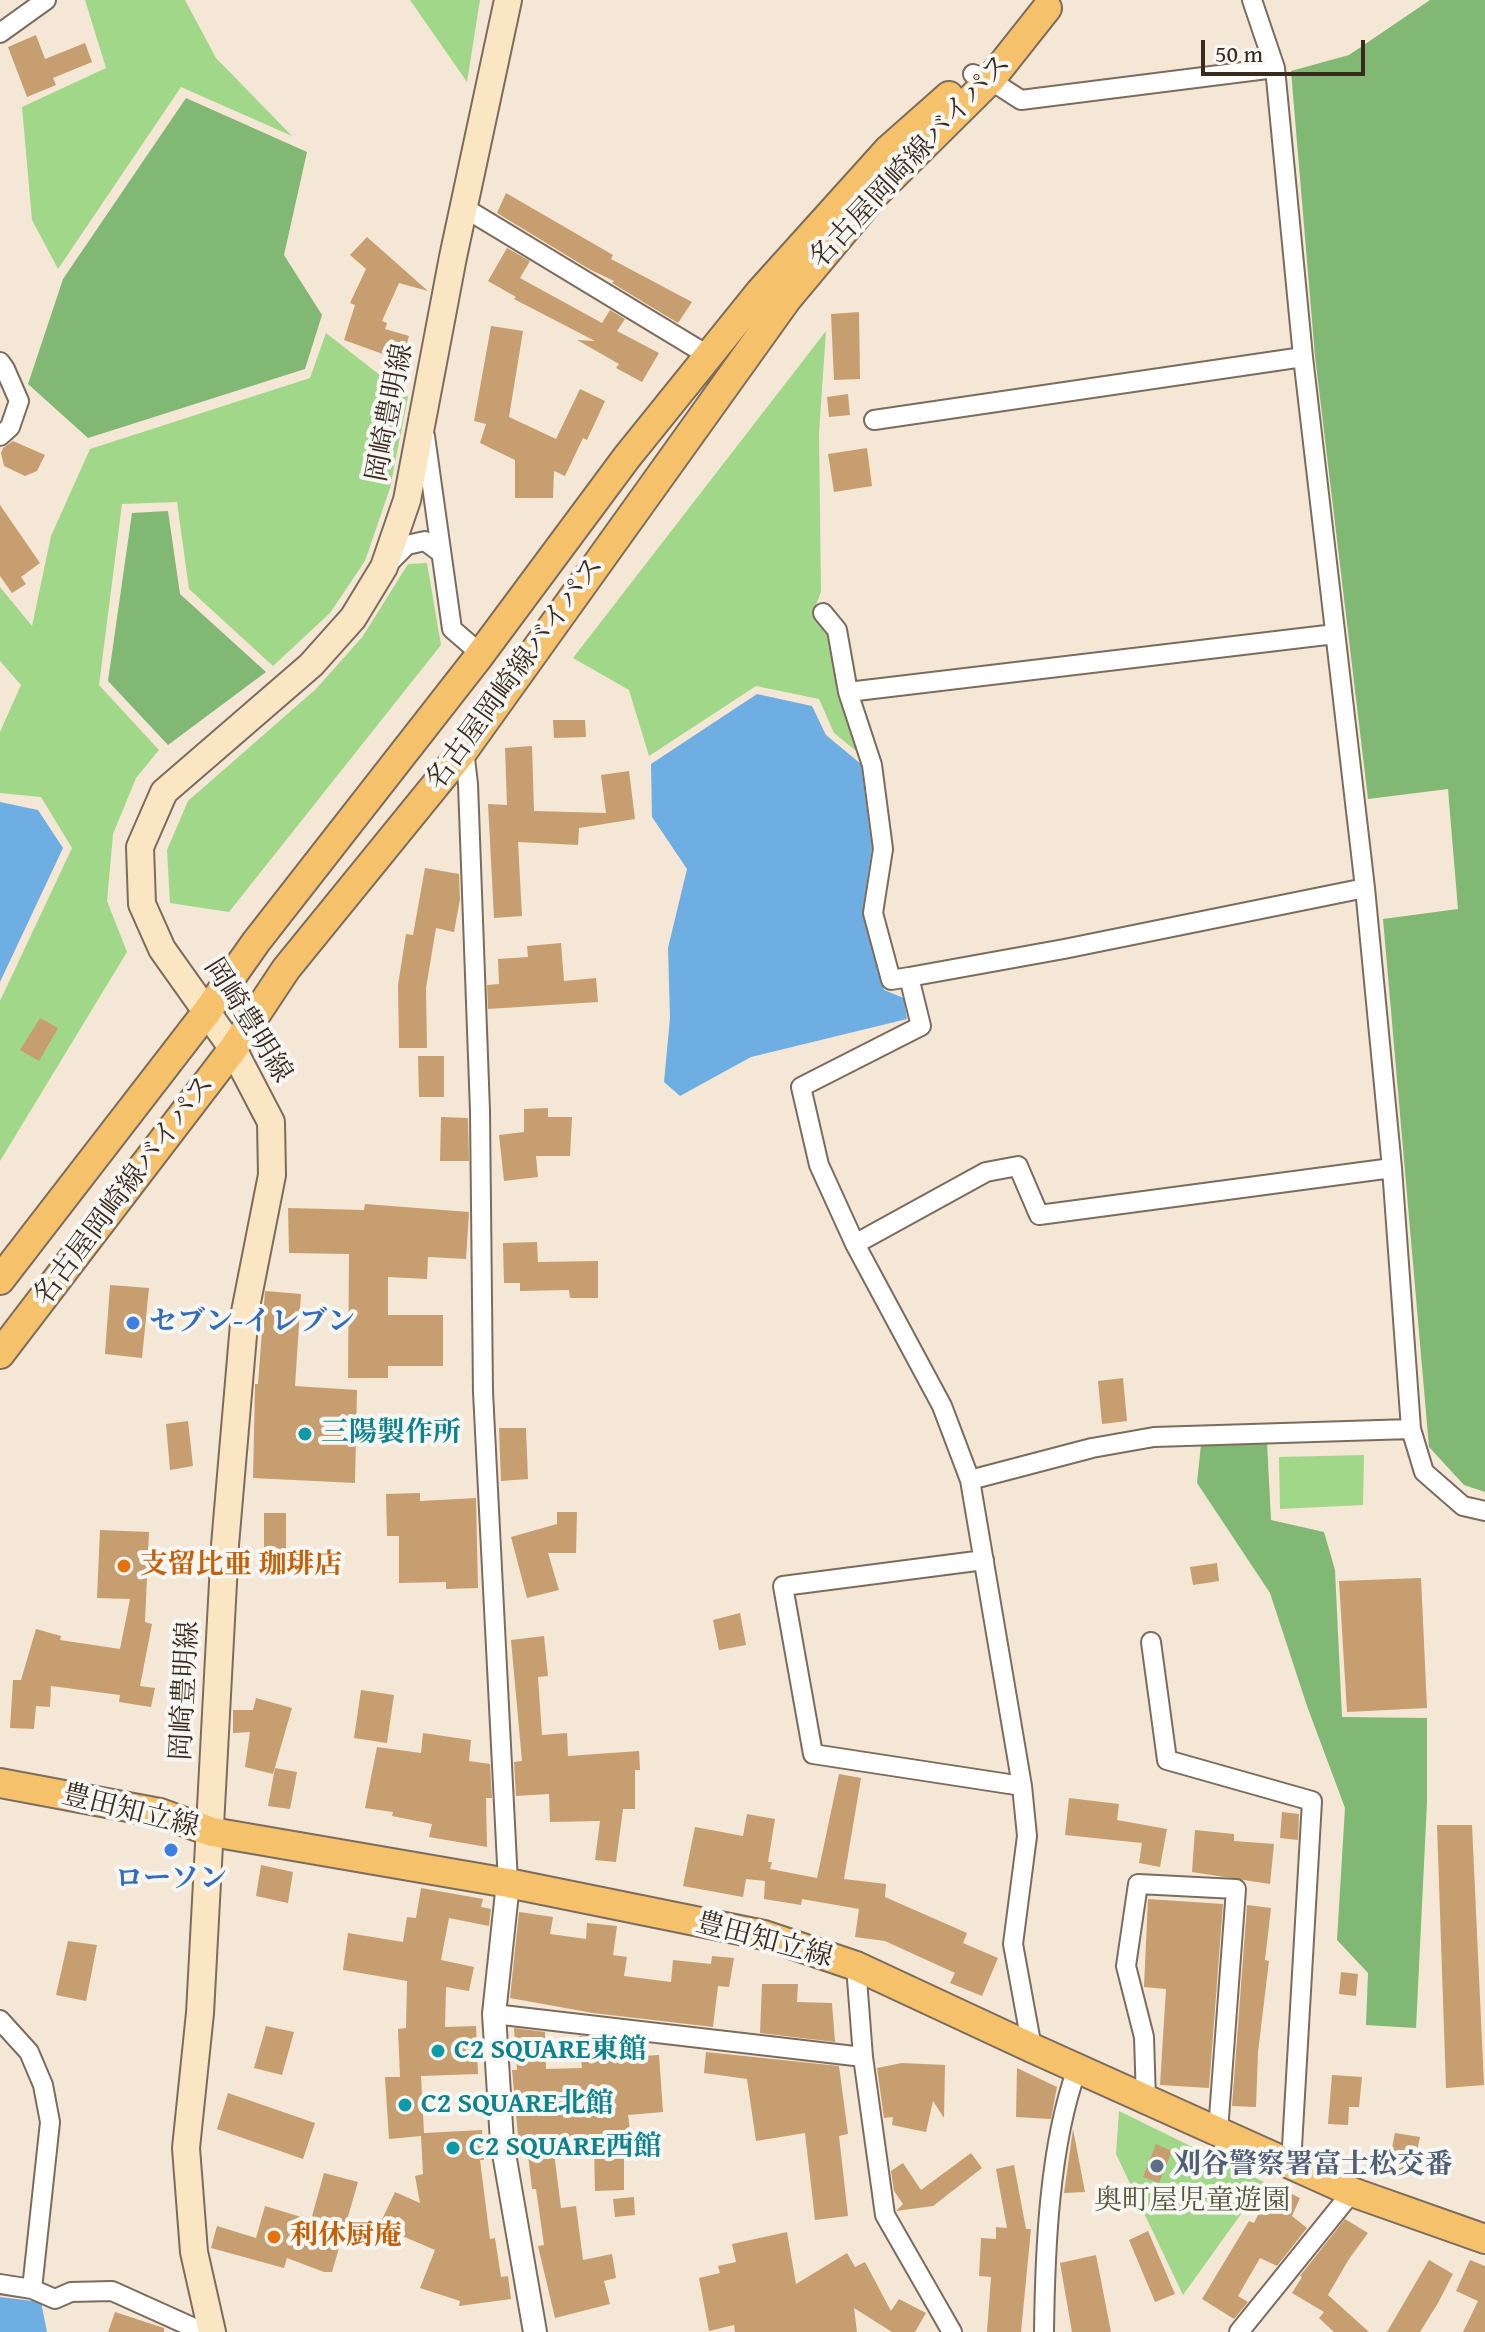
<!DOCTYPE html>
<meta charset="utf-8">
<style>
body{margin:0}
#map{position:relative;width:1485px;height:2332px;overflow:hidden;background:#f5e7d5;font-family:"Gentium Book Plus",serif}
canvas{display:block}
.scale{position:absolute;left:1201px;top:40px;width:164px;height:36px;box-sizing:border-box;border:4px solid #3b2a1e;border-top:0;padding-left:10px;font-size:24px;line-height:28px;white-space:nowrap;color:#3b2a1e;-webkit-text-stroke:6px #f6f6f2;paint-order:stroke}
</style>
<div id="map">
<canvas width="1485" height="2332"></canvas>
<div class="scale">50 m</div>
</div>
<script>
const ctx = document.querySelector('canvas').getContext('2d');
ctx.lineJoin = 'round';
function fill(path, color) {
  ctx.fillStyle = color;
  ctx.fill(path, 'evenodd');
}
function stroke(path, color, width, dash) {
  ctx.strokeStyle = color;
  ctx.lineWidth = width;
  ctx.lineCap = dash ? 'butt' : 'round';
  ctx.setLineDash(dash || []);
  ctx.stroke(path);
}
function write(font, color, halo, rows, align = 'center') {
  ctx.font = font + ' "Gentium Book Plus","Noto Serif JP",serif';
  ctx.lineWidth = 8;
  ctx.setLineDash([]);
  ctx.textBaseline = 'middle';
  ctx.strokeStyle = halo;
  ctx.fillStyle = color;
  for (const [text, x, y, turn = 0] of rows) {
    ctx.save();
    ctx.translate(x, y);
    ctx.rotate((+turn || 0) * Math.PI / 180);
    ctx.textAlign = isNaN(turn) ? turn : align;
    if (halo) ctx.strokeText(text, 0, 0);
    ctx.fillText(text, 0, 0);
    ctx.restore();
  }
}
fill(new Path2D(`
 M 85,0 L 185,0 L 216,58 L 292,136 L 181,87 L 58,269 L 32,220 L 22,107 L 106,68 Z
 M 410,0 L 480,0 L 467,82 Z
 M 826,331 L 819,433 L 821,592 L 812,615 L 828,634 L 837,692 L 861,755 L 834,733 L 819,699 L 756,686 L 649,756 L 629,690 L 573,658 Z
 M 326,333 L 408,397 L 390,488 L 365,561 L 330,613 L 273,666 L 189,589 L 177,502 L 122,504 L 99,685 L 159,750 L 136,778 L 113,834 L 107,901 L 127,952 L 0,1161 L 0,1001 L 72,848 L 41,797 L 0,793 L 0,732 L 21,685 L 0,661 L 0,587 L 32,626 L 51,536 L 90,449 L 310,378 Z
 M 427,563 L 441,645 L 229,912 L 170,903 L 167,850 L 188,801 L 316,689 L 363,636 L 408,564 Z
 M 1364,1455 L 1363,1505 L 1280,1509 L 1279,1457 Z
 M 1119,2111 L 1264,2182 L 1183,2295 L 1116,2154 Z`), '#a1d788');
fill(new Path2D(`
 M 1430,0 L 1485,0 L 1485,1492 L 1464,1485 L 1429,1447 L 1383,919 L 1458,909 L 1448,789 L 1368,799 L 1315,356 L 1291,71 L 1349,55 Z
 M 186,98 L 307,152 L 284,255 L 322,315 L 305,369 L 88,438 L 28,384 L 63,279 Z
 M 168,511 L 180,594 L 266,672 L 168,745 L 108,681 L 132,513 Z
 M 1267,1442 L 1271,1520 L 1324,1532 L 1335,1570 L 1342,1717 L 1427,1718 L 1427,1802 L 1416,2028 L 1366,2025 L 1368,1973 L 1337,1940 L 1345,1808 L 1307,1706 L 1270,1593 L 1197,1483 L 1201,1444 Z`), '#80b874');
fill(new Path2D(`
 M 757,694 L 812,706 L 826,735 L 861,764 L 872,848 L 863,908 L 884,990 L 904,998 L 907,1019 L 751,1057 L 680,1096 L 664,1082 L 670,1018 L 668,948 L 687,869 L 652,817 L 651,764 Z
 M 0,802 L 38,810 L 63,848 L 0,982 Z
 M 0,2297 L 41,2302 L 47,2332 L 0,2332 Z`), '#6faee2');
fill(new Path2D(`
 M 36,35 L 45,59 L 85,43 L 92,62 L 53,78 L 56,85 L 27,97 L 8,47 Z
 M 506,193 L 613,255 L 611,259 L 692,302 L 678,323 L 612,283 L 614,281 L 589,269 L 497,213 Z
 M 367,237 L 428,291 L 399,283 L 382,321 L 387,323 L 385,329 L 409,336 L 402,361 L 344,340 L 355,305 L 350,303 L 366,269 L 350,255 Z
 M 507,248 L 530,261 L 520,278 L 602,323 L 610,310 L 625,319 L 617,331 L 659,353 L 642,382 L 616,368 L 619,364 L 577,340 L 595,341 L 514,299 L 516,297 L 488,281 Z
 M 859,312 L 860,379 L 834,380 L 831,314 Z
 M 491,326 L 523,331 L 509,417 L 556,439 L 580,389 L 605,401 L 587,440 L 583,438 L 565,476 L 554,471 L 553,498 L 515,498 L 515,460 L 480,443 L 486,424 L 474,421 Z
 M 848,394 L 850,415 L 829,417 L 827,397 Z
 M 13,441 L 45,455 L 37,471 L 25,476 L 4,466 L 1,453 L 3,448 Z
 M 867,448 L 872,486 L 834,492 L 828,454 Z
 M 0,505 L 40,563 L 21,577 L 26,584 L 12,593 L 0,576 Z
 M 553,720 L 585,720 L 586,737 L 554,738 Z
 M 532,746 L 534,811 L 606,813 L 601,775 L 629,771 L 635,819 L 579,828 L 578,845 L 518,842 L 522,916 L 494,918 L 488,804 L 507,805 L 505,748 Z
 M 425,868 L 459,874 L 460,899 L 454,932 L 436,928 L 426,988 L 427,1048 L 399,1048 L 398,985 L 406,934 L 413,935 Z
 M 561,943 L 564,981 L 596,978 L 598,1002 L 488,1009 L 487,985 L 499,984 L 498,959 L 528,957 L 527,946 Z
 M 40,1018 L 58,1028 L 39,1061 L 20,1050 Z
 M 418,1056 L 444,1056 L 444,1097 L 419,1097 Z
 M 548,1108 L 548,1117 L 572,1117 L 570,1156 L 536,1156 L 538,1177 L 504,1181 L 499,1135 L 524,1132 L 524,1109 Z
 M 441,1117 L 468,1118 L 469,1161 L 440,1161 Z
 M 365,1204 L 469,1212 L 466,1259 L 428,1257 L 427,1279 L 388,1277 L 388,1315 L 443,1315 L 443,1366 L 388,1366 L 388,1378 L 348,1378 L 349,1254 L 289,1253 L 288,1208 L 364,1210 Z
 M 537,1242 L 538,1262 L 598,1261 L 598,1298 L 570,1298 L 569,1290 L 520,1291 L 520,1283 L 504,1283 L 503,1243 Z
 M 110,1285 L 149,1288 L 142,1358 L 105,1354 Z
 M 265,1291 L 301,1294 L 295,1386 L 357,1390 L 355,1483 L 253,1478 L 255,1387 L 255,1384 L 258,1384 Z
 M 1123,1378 L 1127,1421 L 1102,1424 L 1098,1381 Z
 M 188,1421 L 193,1466 L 170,1470 L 166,1424 Z
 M 499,1428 L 526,1428 L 528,1479 L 501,1481 Z
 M 420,1493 L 420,1501 L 476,1498 L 478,1588 L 446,1589 L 446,1582 L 399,1583 L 399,1536 L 387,1536 L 386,1494 Z
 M 557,1512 L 577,1512 L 576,1553 L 548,1553 L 559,1590 L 527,1598 L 511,1537 L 557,1524 Z
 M 264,1513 L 286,1513 L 286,1551 L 264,1551 Z
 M 100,1530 L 149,1532 L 145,1622 L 152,1624 L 140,1686 L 155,1688 L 151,1707 L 119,1702 L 120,1695 L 51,1686 L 50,1707 L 36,1706 L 34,1729 L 10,1728 L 13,1680 L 21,1680 L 36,1629 L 61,1636 L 60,1640 L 120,1649 L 130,1599 L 97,1598 Z
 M 1217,1563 L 1219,1581 L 1193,1585 L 1190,1567 Z
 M 1421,1578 L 1427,1708 L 1347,1712 L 1339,1581 Z
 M 740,1613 L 746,1645 L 719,1650 L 713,1620 Z
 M 544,1636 L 548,1676 L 538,1677 L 542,1735 L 567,1733 L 568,1756 L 639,1751 L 640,1770 L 635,1770 L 635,1809 L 623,1809 L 616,1862 L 595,1860 L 600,1821 L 550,1822 L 549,1794 L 516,1796 L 514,1762 L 522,1761 L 511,1640 Z
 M 361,1690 L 394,1695 L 387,1743 L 354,1738 Z
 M 256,1698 L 292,1708 L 273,1774 L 245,1767 L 250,1732 L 233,1733 L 233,1710 L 253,1710 Z
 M 423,1733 L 471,1740 L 469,1761 L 490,1764 L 492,1798 L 486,1798 L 487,1847 L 429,1837 L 432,1824 L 392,1816 L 393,1812 L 365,1808 L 377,1747 L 421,1753 Z
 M 275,1768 L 297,1772 L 290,1809 L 268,1806 Z
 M 839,1774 L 861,1778 L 844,1879 L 886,1884 L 885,1897 L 967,1933 L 963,1943 L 998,1958 L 982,1996 L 950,1983 L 955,1973 L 885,1941 L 855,1937 L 859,1909 L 802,1899 L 801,1905 L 764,1899 L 765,1881 L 746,1879 L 743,1897 L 683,1886 L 695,1827 L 743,1836 L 747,1814 L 775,1819 L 768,1862 L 772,1862 L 770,1869 L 817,1878 Z
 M 1069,1798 L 1119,1804 L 1117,1820 L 1167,1829 L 1160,1867 L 1139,1863 L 1142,1843 L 1065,1835 Z
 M 1282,1812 L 1299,1814 L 1298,1840 L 1280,1838 Z
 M 1437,1825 L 1472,1825 L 1484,2085 L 1446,2088 Z
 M 1195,1830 L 1234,1834 L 1234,1841 L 1274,1844 L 1270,1884 L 1192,1872 Z
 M 261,1865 L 293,1872 L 288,1903 L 256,1896 Z
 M 421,1888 L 483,1899 L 481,1907 L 491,1909 L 489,1926 L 449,1918 L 441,1960 L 474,1967 L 469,1991 L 446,1987 L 445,2027 L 476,2026 L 478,2074 L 421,2076 L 424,2133 L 482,2130 L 484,2160 L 480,2160 L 490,2239 L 495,2238 L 501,2277 L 508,2276 L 511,2299 L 459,2306 L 460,2301 L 420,2288 L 435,2250 L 379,2226 L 395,2192 L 420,2203 L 415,2176 L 423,2174 L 421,2136 L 389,2139 L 385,2077 L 400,2077 L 398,2029 L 406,2028 L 407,1981 L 343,1970 L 348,1933 L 403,1942 L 407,1917 L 416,1918 Z
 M 1148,1899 L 1223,1904 L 1209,2088 L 1160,2085 L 1166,1989 L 1144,1987 Z
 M 1247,1905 L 1271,1908 L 1265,1960 L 1269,1961 L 1258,2052 L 1256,2107 L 1232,2106 Z
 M 519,1912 L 553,1917 L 550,1934 L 586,1939 L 587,1923 L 617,1926 L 613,1955 L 627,1957 L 624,1976 L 671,1982 L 673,1960 L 711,1964 L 712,1956 L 734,1958 L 729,1987 L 718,1986 L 713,2027 L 593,2013 L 510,1998 Z
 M 68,1941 L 97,1945 L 86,2001 L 56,1995 Z
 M 1341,1972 L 1358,1974 L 1356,1996 L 1339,1994 Z
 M 762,1984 L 798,1984 L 797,2002 L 832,2003 L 835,2042 L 760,2033 Z
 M 266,2026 L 294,2032 L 282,2075 L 254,2068 Z
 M 514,2028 L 545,2032 L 546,2069 L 582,2068 L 579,2036 L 604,2039 L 606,2058 L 659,2055 L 663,2112 L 628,2115 L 631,2139 L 624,2140 L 624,2190 L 595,2191 L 594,2144 L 553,2145 L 561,2208 L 576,2206 L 583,2260 L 612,2254 L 616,2278 L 604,2281 L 610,2304 L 555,2318 L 538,2246 L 544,2245 L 536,2189 L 532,2189 L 527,2146 L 519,2147 L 512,2070 L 517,2070 Z
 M 706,2052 L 839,2066 L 848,2134 L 839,2136 L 848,2216 L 815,2220 L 805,2133 L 756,2141 L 747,2079 L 704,2073 Z
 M 902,2063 L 945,2065 L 944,2118 L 933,2101 L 926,2132 L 892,2125 L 893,2117 L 884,2118 L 877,2068 Z
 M 1017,2068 L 1057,2087 L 1051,2119 L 1016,2117 Z
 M 1332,2075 L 1362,2077 L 1359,2107 L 1349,2107 L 1348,2125 L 1328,2124 Z
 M 228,2093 L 315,2123 L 303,2159 L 217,2129 Z
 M 1073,2129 L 1085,2192 L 1064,2193 Z
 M 1395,2133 L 1420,2137 L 1412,2173 L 1388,2168 Z
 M 1156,2144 L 1172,2151 L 1159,2183 L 1143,2177 Z
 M 971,2153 L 982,2168 L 933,2206 L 896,2211 L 903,2204 L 894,2191 L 891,2171 L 903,2163 L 921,2190 Z
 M 1014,2165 L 1026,2229 L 1031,2229 L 1021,2332 L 987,2332 L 991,2277 L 979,2276 L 981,2238 L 996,2239 L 996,2227 L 1007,2228 L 996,2169 Z
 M 324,2173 L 358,2182 L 332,2272 L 324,2272 L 287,2258 L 284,2268 L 211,2248 L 217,2226 L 256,2238 L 265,2206 L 311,2220 Z
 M 1273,2185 L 1300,2198 L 1292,2216 L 1307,2228 L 1277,2266 L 1260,2258 L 1238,2296 L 1248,2302 L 1234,2319 L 1202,2299 L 1249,2221 L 1254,2223 Z
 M 634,2197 L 635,2215 L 615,2217 L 613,2199 Z
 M 1345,2219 L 1368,2233 L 1349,2259 L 1328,2295 L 1369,2332 L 1334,2332 L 1319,2318 L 1324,2312 L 1292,2293 L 1302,2277 L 1300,2276 Z
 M 1148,2231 L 1175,2294 L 1155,2302 L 1129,2240 Z
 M 787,2232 L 796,2284 L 847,2253 L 855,2267 L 865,2262 L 891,2311 L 899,2299 L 926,2313 L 915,2332 L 892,2332 L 854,2308 L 857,2332 L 735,2332 L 734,2325 L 709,2331 L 699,2278 L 720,2273 L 718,2266 L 736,2262 L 732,2244 Z
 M 1096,2255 L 1111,2332 L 1072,2332 L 1060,2263 Z
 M 1429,2260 L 1453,2274 L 1438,2303 L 1420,2332 L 1387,2332 Z
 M 1470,2260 L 1485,2266 L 1485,2332 L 1463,2332 L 1478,2301 L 1456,2291 Z
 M 115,2312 L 164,2328 L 164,2332 L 108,2332 Z`), '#c69e70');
const minor = new Path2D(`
 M 1252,0 L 1275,68 L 1303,357 L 1365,888 L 1392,1168 L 1411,1429 L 1424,1472 L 1463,1506 L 1485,1511
 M 0,33 L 46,0
 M 973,74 L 990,80 L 1021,100 L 1275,68
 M 463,207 L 709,356
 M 0,362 L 5,369 L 19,401 L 10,427 L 0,436
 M 874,420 L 1303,357
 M 425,436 L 452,629 L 481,654
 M 388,564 L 407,545 L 425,541 L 441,553
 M 823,613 L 837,630 L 848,692 L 872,765 L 883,849 L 873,913 L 891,980 L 909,977 L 921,1026 L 801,1087 L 819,1165 L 855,1244 L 942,1406 L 970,1480 L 1022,1786 L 1027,1836 L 1013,1944 L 1032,2048
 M 848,692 L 1335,634
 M 464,750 L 468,784 L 480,1111 L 483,1392 L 508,1883
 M 909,977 L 1064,949 L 1365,888
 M 855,1244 L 986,1172 L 1018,1166 L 1039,1215 L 1392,1168
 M 970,1480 L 1092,1448 L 1154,1437 L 1411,1429
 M 984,1560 L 783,1586 L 813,1754 L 1022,1786
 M 1151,1642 L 1167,1760 L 1312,1801 L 1291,2164
 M 856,1966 L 863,2057 L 885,2215 L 952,2332
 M 494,2014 L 863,2057
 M 0,2020 L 29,2052 L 43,2085 L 50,2122 L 32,2289
 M 1146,2100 L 1144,2037 L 1126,1966 L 1138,1884 L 1236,1889 L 1218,2131
 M 0,2284 L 32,2289 L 55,2299 L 71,2292 L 112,2291 L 203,2332
 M 1044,2332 C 1045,2250 1049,2146 1077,2069
 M 1239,2332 L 1352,2192`);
const tertiary = new Path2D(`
 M 508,1883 L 494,2014 L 502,2142 L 535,2332`);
const secondary = new Path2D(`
 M 212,2332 L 194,2252 L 186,2148 L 200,2013 L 225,1545 L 245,1312 L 272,1175 L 271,1122 L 233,1049 L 162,949 L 142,904 L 140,847 L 164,792 L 311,665 L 353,618 L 384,567 L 407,500 L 453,257 L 508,0`);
const primary = new Path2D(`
 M 0,1280 L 206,1013 L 256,942 L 477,659 L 627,457 L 760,292 L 888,150 L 949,96
 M 0,1354 L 233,1049 L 286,969 L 464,750 L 787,299 L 874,195 L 990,80 L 1047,8
 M 0,1783 L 160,1813 L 212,1832 L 508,1883 L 764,1935 L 856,1966 L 1032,2048 L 1352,2192 L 1485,2239`);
stroke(minor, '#7c6c5e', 22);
stroke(tertiary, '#7c6c5e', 26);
stroke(secondary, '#7c6c5e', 30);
stroke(primary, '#7c6c5e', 32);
stroke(minor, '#fff', 18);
stroke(tertiary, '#fff', 22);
stroke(secondary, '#fbe6c4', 26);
stroke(primary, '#f6c16b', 28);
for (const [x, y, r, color] of [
 [133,1323,8,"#3f7fe0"],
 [305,1434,8,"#0f9aa8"],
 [124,1566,8,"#e8710a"],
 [171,1850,8,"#3f7fe0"],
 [438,2051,8,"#0f9aa8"],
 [405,2105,8,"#0f9aa8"],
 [453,2148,8,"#0f9aa8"],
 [1157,2166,8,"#5c6f8a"],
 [274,2237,8,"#e8710a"]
]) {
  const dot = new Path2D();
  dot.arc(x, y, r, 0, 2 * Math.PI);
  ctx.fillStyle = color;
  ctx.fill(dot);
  stroke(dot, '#f6f6f2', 3);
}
write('28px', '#3b2a1e', '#f6f6f2', [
 ["名古屋岡崎線バイパス",911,162,-47],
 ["岡崎豊明線",391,413,-79],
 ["名古屋岡崎線バイパス",516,674,-54],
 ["岡崎豊明線",247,1021,58],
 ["名古屋岡崎線バイパス",125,1191,-53],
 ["岡崎豊明線",186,1691,-87],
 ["豊田知立線",130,1812,14],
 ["豊田知立線",764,1941,15]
]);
write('bold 28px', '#366cbe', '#f6f6f2', [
 ["セブン-イレブン",149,1323],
 ["ローソン",171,1880,"center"]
], 'left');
write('bold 28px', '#0d838f', '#f6f6f2', [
 ["三陽製作所",321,1434],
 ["C2 SQUARE東館",454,2051],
 ["C2 SQUARE北館",421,2105],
 ["C2 SQUARE西館",469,2148]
], 'left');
write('bold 28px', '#c56008', '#f6f6f2', [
 ["支留比亜 珈琲店",140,1566],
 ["利休厨庵",290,2237]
], 'left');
write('bold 28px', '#4e5e75', '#f6f6f2', [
 ["刈谷警察署富士松交番",1173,2166]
], 'left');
write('28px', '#545538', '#f6f6f2', [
 ["奥町屋児童遊園",1192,2202]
]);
</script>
